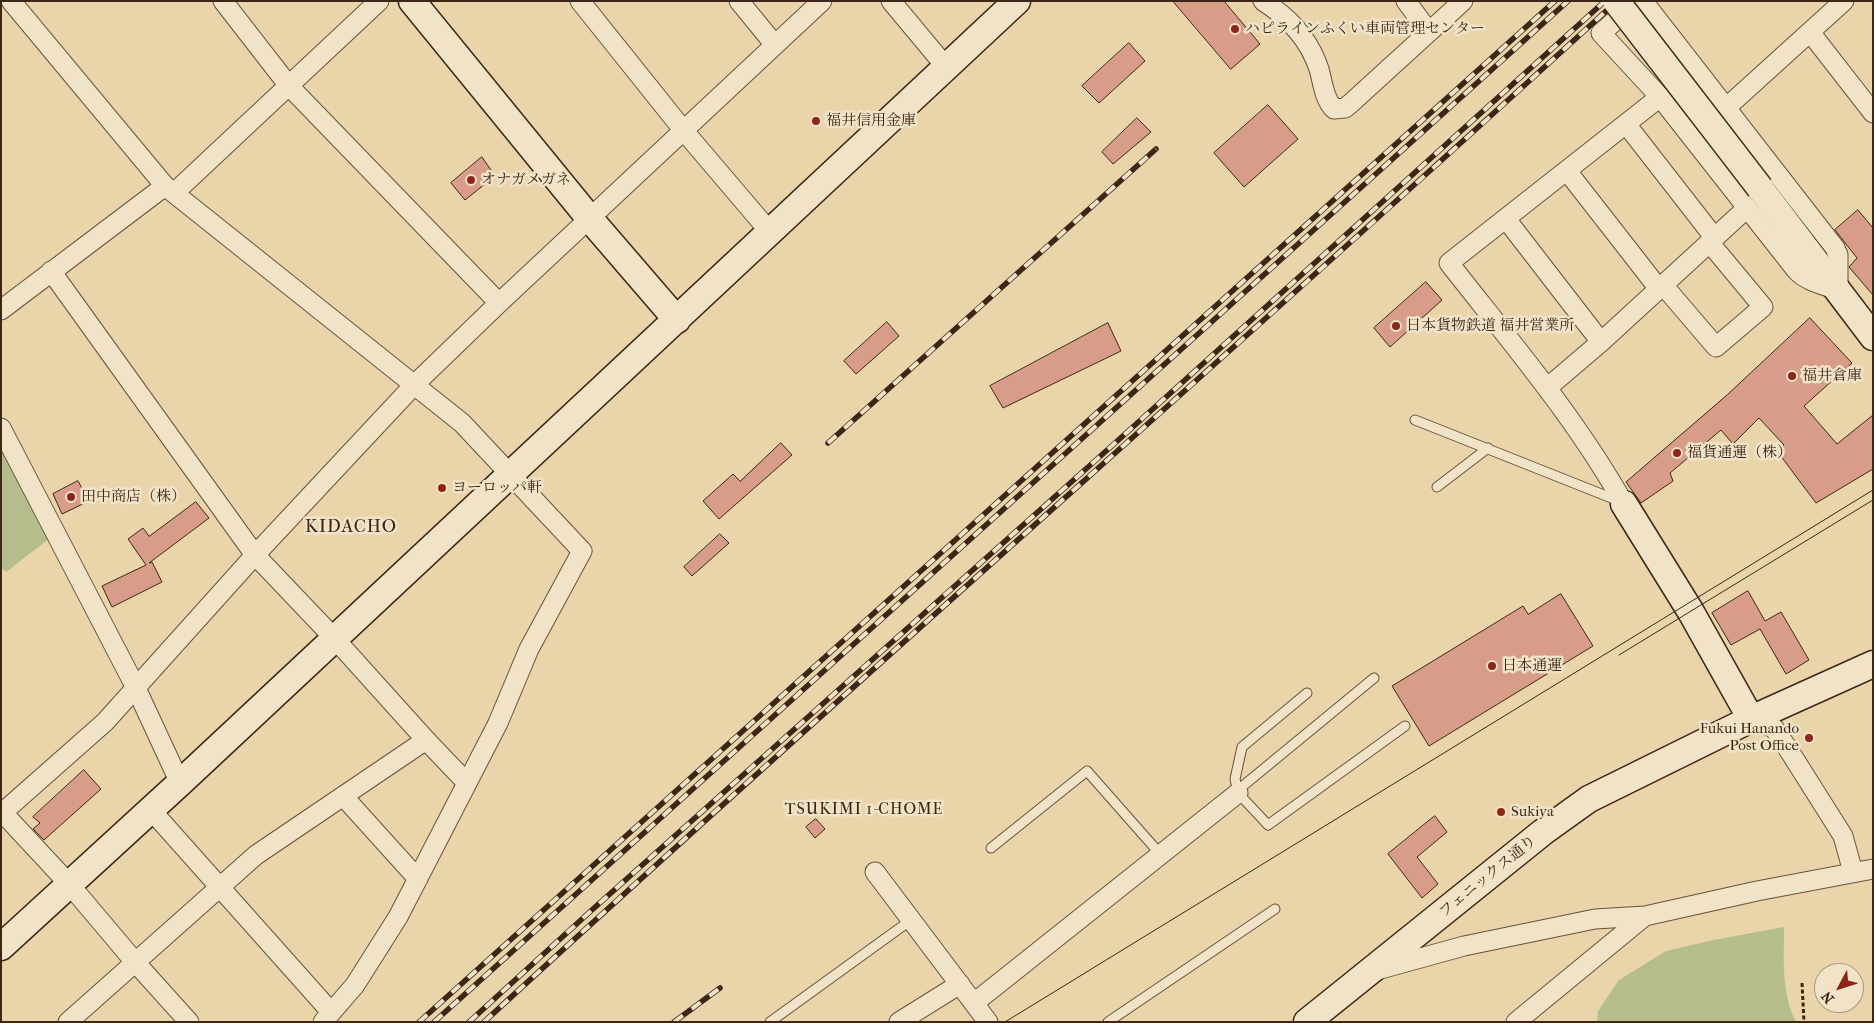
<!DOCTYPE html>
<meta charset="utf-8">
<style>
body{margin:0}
#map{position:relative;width:1874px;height:1023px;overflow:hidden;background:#ead4aa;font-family:"IM FELL French Canon",serif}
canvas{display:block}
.frame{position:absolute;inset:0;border:2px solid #3d2615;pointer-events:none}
.north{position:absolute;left:1814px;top:963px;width:50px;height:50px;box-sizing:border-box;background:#f1e3c8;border:1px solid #a99780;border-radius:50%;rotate:230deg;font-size:14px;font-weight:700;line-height:20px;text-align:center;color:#3d2615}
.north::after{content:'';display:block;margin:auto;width:18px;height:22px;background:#8f2418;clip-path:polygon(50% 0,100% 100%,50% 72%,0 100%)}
</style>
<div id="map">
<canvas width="1874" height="1023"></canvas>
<div class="frame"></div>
<div class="north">N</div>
</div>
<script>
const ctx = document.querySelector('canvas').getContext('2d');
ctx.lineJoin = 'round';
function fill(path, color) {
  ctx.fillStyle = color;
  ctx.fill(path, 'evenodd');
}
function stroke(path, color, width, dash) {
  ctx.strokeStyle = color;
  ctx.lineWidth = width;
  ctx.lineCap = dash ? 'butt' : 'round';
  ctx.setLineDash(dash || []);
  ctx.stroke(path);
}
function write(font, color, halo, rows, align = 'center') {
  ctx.font = font + ' "IM FELL French Canon","Noto Serif JP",serif';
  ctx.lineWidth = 5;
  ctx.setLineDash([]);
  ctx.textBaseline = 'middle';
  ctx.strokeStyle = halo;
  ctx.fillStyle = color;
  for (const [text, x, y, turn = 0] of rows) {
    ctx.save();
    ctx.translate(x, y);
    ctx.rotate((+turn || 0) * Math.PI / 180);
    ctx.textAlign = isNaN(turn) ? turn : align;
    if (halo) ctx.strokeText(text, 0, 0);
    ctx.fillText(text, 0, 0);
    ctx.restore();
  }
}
fill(new Path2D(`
 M 1,443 L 50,538 L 6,572 L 1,567 Z
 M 1784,927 C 1784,959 1781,993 1796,1022 L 1597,1022 L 1598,1011 L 1619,980 L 1666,951 L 1714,940 Z`), '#b4bd8b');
const building = new Path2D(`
 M 1173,1 L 1224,1 L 1260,44 L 1231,69 Z
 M 1129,43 L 1145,61 L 1099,103 L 1082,86 Z
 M 1268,105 L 1298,139 L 1244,187 L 1214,153 Z
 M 1137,118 L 1151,132 L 1113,164 L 1102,152 Z
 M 482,157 L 495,176 L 465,200 L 451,183 Z
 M 1858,210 L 1873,228 L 1873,295 L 1849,267 L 1857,258 L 1835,230 Z
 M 1426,282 L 1442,300 L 1390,347 L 1374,328 Z
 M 1810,318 L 1852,363 L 1804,406 L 1837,444 L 1873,415 L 1873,469 L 1816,503 L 1777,451 L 1784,445 L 1759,418 L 1733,444 L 1721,430 L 1670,473 L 1673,481 L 1641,503 L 1626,482 L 1727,395 Z
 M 887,322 L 899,336 L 856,374 L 844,361 Z
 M 1108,323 L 1121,351 L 1003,408 L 990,386 Z
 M 781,443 L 792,455 L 719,519 L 703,501 L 733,474 L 740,481 Z
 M 78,481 L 89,501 L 62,514 L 53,494 Z
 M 196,502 L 209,518 L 149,563 L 152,562 L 162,582 L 112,607 L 102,586 L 146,565 L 128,539 L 143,528 L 149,536 Z
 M 720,534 L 729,543 L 692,576 L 684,567 Z
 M 1748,591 L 1765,621 L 1781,612 L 1809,660 L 1786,674 L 1760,629 L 1731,645 L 1712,613 Z
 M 1561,594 L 1593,646 L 1429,746 L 1392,686 L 1523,606 L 1528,614 Z
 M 84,770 L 101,789 L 44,840 L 33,829 L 40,823 L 33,817 Z
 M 1435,816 L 1447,832 L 1417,857 L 1438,884 L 1422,898 L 1388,854 Z
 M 816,819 L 825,829 L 815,838 L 806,827 Z`);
fill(building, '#d79d88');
stroke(building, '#3d2615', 1);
const lane = new Path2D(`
 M 1415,420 L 1619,501
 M 1437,487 L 1488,448
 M 1307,693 L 1242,747 L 1235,779 L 1238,793 L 1268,825 L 1405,726
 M 1238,790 L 1374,678
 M 991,848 L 1087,771 L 1161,855
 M 770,1022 L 911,920
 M 1108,1022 L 1275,909`);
const street = new Path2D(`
 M 11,1 L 165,186 L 462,423 L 582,551 L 529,649 L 498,723 L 398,917 L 355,985 L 323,1022
 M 223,1 L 289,86 L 499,303
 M 580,1 L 684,131 L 770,232
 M 739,1 L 775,45
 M 891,1 L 946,67
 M 1263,1 C 1290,18 1309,39 1319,69 C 1323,83 1324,99 1334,109 L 1345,108 L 1350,104 L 1463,1
 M 1406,1 L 1429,32
 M 1638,1 L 1601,33 L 1660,97 L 1796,270 C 1806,281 1823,285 1838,290 L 1838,255 L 1835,248 L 1643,1
 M 1810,32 L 1873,113
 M 1727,107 L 1844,1
 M 1626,124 L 1714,237
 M 1567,171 L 1659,289
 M 174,193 L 379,1
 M 1506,219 L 1601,342
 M 51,271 L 255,555 L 335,639 L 426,740 L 467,783
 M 1663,285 L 1716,347 L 1763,307 L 1709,242
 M 1,310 L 165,186
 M 1547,388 L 1601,342 L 1747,208
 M 1,428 L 135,686 L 180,783
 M 1624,504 C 1575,417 1510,341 1449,263 L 1660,97
 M 1751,719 L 1774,728 L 1790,752 L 1843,836 L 1853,872
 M 343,796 L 418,879
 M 151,810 L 331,1012
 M 3,813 L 70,885 L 135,962 L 189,1022
 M 1,814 L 105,722 L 255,555 L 414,385 L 499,303 L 822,1
 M 875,872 L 988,1022
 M 1377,970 L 1464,946 L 1595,919 L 1645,916 L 1757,891 L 1873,869
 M 974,1003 L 1238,793
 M 68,1022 L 256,855 L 426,740
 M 899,1022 L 960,984
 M 1516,1022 L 1645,916`);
const secondary = new Path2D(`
 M 412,1 L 590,219 L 677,320
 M 1760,188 L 1873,337
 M 1624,504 L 1691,612 L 1751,719
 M 1,947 L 180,783 L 1017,1
 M 1307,1022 L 1543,832 L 1589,799 L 1751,719 L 1873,664`);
stroke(lane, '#68523a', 11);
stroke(street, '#68523a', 21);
stroke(secondary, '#3d2615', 29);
stroke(new Path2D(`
 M 1802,983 L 1804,1022`), '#3d2615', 3, [4, 2.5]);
stroke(lane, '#f1e3c8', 9);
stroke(street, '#f1e3c8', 19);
stroke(secondary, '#f1e3c8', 26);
stroke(new Path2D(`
 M 1619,655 L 1873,500
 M 1005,1022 L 1873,490`), '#3d2615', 1);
const rail = new Path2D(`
 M 828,443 L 1156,149
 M 419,1022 L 1555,1
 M 434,1022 L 1568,1
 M 469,1022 L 593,909 L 1124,435 L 1605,1
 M 484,1022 C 858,678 1242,344 1617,1
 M 674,1022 L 720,988`);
stroke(rail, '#3d2615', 5.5);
stroke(rail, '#f1e3c8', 4, [11]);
const secondaryBridge = new Path2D(`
 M 1616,1 L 1760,188`);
stroke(secondaryBridge, '#3d2615', 29, []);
stroke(secondaryBridge, '#f1e3c8', 26);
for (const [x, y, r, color] of [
 [1235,29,5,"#8f2418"],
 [816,121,5,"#8f2418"],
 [471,180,5,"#8f2418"],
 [1396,326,5,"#8f2418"],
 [1792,376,5,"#8f2418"],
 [1677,453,5,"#8f2418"],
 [442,488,5,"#8f2418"],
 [71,497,5,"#8f2418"],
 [1492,666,5,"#8f2418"],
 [1809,738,5,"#8f2418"],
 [1501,812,5,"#8f2418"]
]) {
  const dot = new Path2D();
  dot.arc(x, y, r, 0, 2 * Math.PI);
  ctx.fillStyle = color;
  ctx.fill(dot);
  stroke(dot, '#f1e3c8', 2);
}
write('15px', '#3d2615', '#f1e3c8', [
 ["ハピラインふくい車両管理センター",1245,29],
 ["福井信用金庫",826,121],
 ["オナガメガネ",481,180],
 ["日本貨物鉄道 福井営業所",1406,326],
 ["福井倉庫",1802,376],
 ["福貨通運（株）",1687,453],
 ["ヨーロッパ軒",452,488],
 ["田中商店（株）",81,497],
 ["日本通運",1502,666],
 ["Fukui Hanando",1799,729,"right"],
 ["Post Office",1799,746,"right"],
 ["Sukiya",1511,812]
], 'left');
write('15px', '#3d2615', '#f1e3c8', [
 ["フェニックス通り",1488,877,-39]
]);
ctx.letterSpacing = '1px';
write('16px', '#3d2615', '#f1e3c8', [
 ["TSUKIMI 1-CHOME",864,810]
]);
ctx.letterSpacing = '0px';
ctx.letterSpacing = '1px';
write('18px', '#3d2615', '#f1e3c8', [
 ["KIDACHO",351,528]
]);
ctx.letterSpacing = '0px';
</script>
